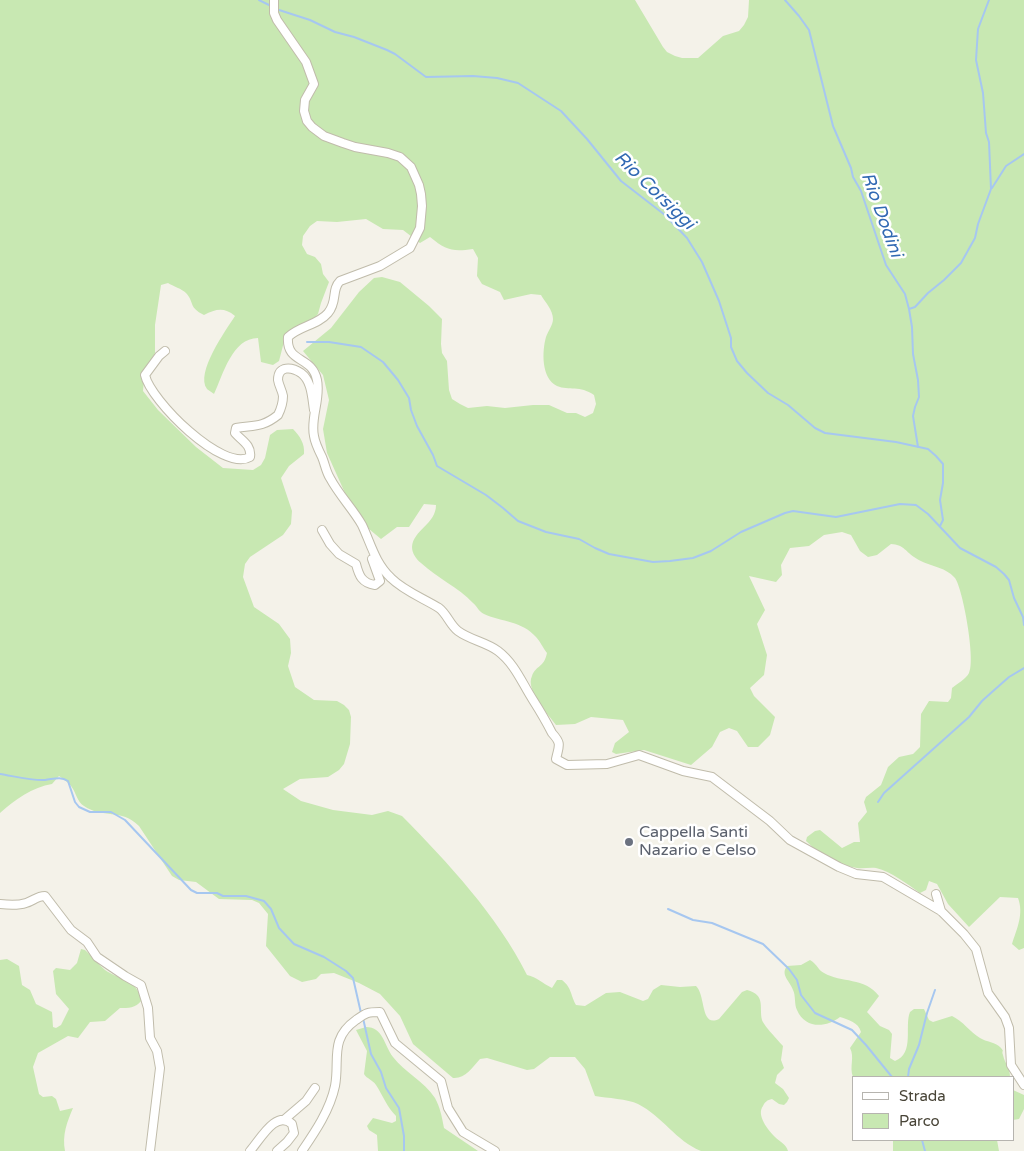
<!DOCTYPE html>
<style>
body{margin:0}
#map{position:relative;width:1024px;height:1151px;overflow:hidden;background:#f4f2e9;font-family:"Varela Round",sans-serif}
canvas{display:block}
.legend{position:absolute;left:852px;top:1076px;width:162px;height:65px;box-sizing:border-box;background:#fff;border:1px solid #b6b4af;margin:0;padding:6px 9px;list-style:none;font-size:15px;color:#484437}
.legend li{display:flex;align-items:center;gap:10px;height:25px}
.legend b{width:25px;border:1px solid #b6b4af}
</style>
<div id="map">
<canvas width="1024" height="1151"></canvas>
<ul class="legend">
<li><b style="height:6px;background:#fff"></b>Strada</li>
<li><b style="height:14px;background:#c8e8b2"></b>Parco</li>
</ul>
</div>
<script>
const ctx = document.querySelector('canvas').getContext('2d');
ctx.lineJoin = 'round';
function fill(path, color) {
  ctx.fillStyle = color;
  ctx.fill(path, 'evenodd');
}
function stroke(path, color, width, dash) {
  ctx.strokeStyle = color;
  ctx.lineWidth = width;
  ctx.lineCap = dash ? 'butt' : 'round';
  ctx.setLineDash(dash || []);
  ctx.stroke(path);
}
function write(font, color, halo, rows, align = 'center') {
  ctx.font = font + ' "Varela Round",sans-serif';
  ctx.lineWidth = 5;
  ctx.setLineDash([]);
  ctx.textBaseline = 'middle';
  ctx.strokeStyle = halo;
  ctx.fillStyle = color;
  for (const [text, x, y, turn = 0] of rows) {
    ctx.save();
    ctx.translate(x, y);
    ctx.rotate((+turn || 0) * Math.PI / 180);
    ctx.textAlign = isNaN(turn) ? turn : align;
    if (halo) ctx.strokeText(text, 0, 0);
    ctx.fillText(text, 0, 0);
    ctx.restore();
  }
}
fill(new Path2D(`
 M 0,0 L 635,0 L 663,47 L 667,52 L 675,56 L 682,58 L 698,58 L 723,36 L 739,31 L 744,25 L 748,17 L 749,0 L 1024,0 L 1024,948 L 1019,950 L 1012,944 C 1017,928 1024,914 1018,898 L 1000,897 L 969,927 L 948,904 L 937,884 L 929,881 L 926,890 L 920,893 C 907,884 892,872 876,868 C 870,867 863,869 857,868 C 837,865 820,855 806,841 L 807,837 L 815,831 L 820,830 L 842,848 L 854,842 L 860,842 L 858,823 L 867,812 L 864,802 L 866,797 L 881,785 L 888,767 L 899,757 L 913,754 L 920,747 L 921,714 L 929,701 L 948,702 L 951,698 L 952,688 C 957,684 966,679 969,673 C 976,661 963,589 955,578 C 945,566 926,566 914,557 C 904,550 904,545 891,544 L 877,555 L 868,557 L 860,551 L 851,535 L 842,532 L 824,535 L 809,546 L 790,548 L 781,565 L 782,575 L 776,582 L 749,576 L 765,610 L 757,624 L 767,655 L 764,675 L 750,688 L 754,696 L 775,717 L 770,735 L 758,747 L 748,747 L 737,731 L 729,728 L 720,732 L 712,747 L 691,765 L 644,750 L 616,754 L 612,752 L 615,743 L 629,732 L 623,720 L 591,717 L 575,724 L 556,725 C 548,714 525,690 532,676 C 536,665 544,668 547,653 C 543,648 540,641 536,637 C 522,621 502,622 484,614 C 479,612 477,606 473,603 C 458,587 437,578 421,563 C 416,559 412,553 412,547 C 413,530 436,524 436,505 L 424,504 L 409,527 L 397,527 L 381,539 L 369,529 L 345,493 L 327,453 L 323,429 L 329,400 L 323,375 L 303,351 L 331,328 L 359,292 L 374,278 L 382,277 L 400,282 L 429,306 L 442,319 L 441,344 L 442,353 L 447,361 L 449,390 L 452,399 L 460,404 L 468,408 L 487,406 L 505,408 L 533,405 L 549,405 L 567,413 L 576,413 L 585,417 L 593,413 L 596,404 L 594,395 C 580,385 569,391 557,386 C 541,378 542,351 546,337 C 548,331 553,325 553,319 C 553,310 545,302 541,295 L 531,294 L 504,300 L 500,292 L 482,284 L 477,276 L 478,258 L 473,249 C 452,252 446,250 430,237 L 420,243 L 403,230 L 383,229 L 366,219 L 337,222 L 317,221 L 310,226 L 303,236 L 302,245 L 307,254 L 315,257 L 321,264 L 323,274 L 329,282 L 321,303 L 318,314 L 313,320 L 294,328 L 286,334 L 279,361 L 273,365 L 261,362 L 258,338 C 232,338 223,375 214,394 C 213,393 208,390 207,389 C 195,373 226,330 235,316 C 224,307 216,309 204,315 C 188,307 195,303 186,293 C 182,289 173,286 168,283 L 161,285 L 155,325 L 155,353 L 145,370 L 143,391 L 158,410 L 196,447 L 223,468 L 253,470 L 261,465 L 265,458 L 270,435 L 277,430 L 293,429 C 300,436 305,444 304,454 L 289,466 L 281,478 L 292,511 L 291,524 L 283,535 L 250,557 L 245,564 L 243,577 L 254,607 L 279,624 L 290,639 L 291,653 L 288,666 L 295,687 L 314,700 L 337,701 L 344,705 L 349,710 L 351,717 L 350,744 L 344,764 L 339,770 L 328,777 L 300,779 L 283,789 L 301,801 L 333,810 L 372,815 L 388,811 L 402,816 C 448,863 497,915 527,975 C 537,977 542,983 552,988 L 557,980 L 562,980 C 572,988 570,994 576,1005 L 585,1006 L 606,993 L 620,992 L 643,1001 L 648,999 L 653,990 L 661,985 L 680,987 L 696,986 C 706,995 700,1028 719,1019 L 742,992 L 747,990 C 766,995 759,1007 762,1020 C 764,1026 778,1040 783,1046 L 781,1060 L 784,1068 L 777,1075 L 775,1083 L 783,1089 L 789,1098 L 787,1102 L 784,1105 L 779,1104 L 772,1099 C 767,1100 765,1102 763,1106 C 756,1115 768,1130 775,1137 C 780,1142 786,1144 788,1151 L 701,1151 C 676,1141 662,1116 638,1104 C 628,1099 607,1098 595,1096 L 585,1069 L 575,1057 L 550,1057 L 534,1069 L 527,1070 L 487,1058 L 480,1059 C 472,1068 465,1079 453,1078 L 413,1044 L 400,1016 L 380,994 L 359,983 L 334,973 L 321,974 L 316,979 L 302,982 L 290,976 L 266,946 L 268,914 L 259,903 L 252,900 L 219,899 L 196,882 L 179,880 L 172,876 L 139,826 C 121,808 103,819 84,806 C 77,802 76,792 71,786 C 68,782 63,779 59,776 L 52,784 C 33,787 14,800 0,813 Z
 M 81,949 L 85,950 C 92,956 98,964 105,970 C 119,980 139,980 141,1001 C 136,1008 128,1008 120,1008 L 105,1021 L 90,1022 L 78,1038 L 68,1036 L 38,1053 L 33,1067 L 39,1094 L 43,1097 L 52,1096 L 56,1099 L 60,1111 L 73,1108 C 67,1122 62,1135 65,1151 L 0,1151 L 0,960 L 7,959 L 19,966 L 22,985 L 30,990 L 36,1004 L 52,1012 L 53,1027 L 56,1028 L 61,1025 L 69,1009 L 56,994 L 53,971 L 56,968 L 70,970 L 77,963 Z
 M 810,960 C 818,965 818,970 824,973 C 841,983 865,977 879,996 L 867,1012 L 880,1026 L 889,1030 L 892,1034 L 890,1058 L 895,1061 C 915,1053 904,1026 910,1012 L 914,1009 L 924,1009 L 929,1020 L 933,1022 L 952,1016 C 963,1021 970,1032 980,1038 C 986,1042 996,1042 1001,1048 C 1005,1053 1001,1049 1003,1055 C 1005,1064 1010,1068 1010,1077 L 853,1077 C 849,1067 855,1057 850,1048 L 861,1032 C 858,1022 849,1020 840,1017 C 826,1028 805,1029 797,1010 C 794,1004 796,996 793,990 C 790,981 780,975 787,966 L 801,965 Z
 M 366,1027 C 383,1027 384,1045 393,1057 C 404,1072 424,1081 435,1098 C 440,1107 442,1117 444,1128 L 478,1151 L 378,1151 L 377,1135 L 369,1130 L 367,1126 L 373,1118 L 392,1123 L 396,1121 L 396,1116 C 387,1107 383,1096 376,1085 C 373,1080 367,1079 364,1074 L 367,1051 L 356,1030 Z
 M 1013,1090 L 1024,1095 L 1024,1109 L 1019,1119 L 1013,1120 Z
 M 893,1140 L 997,1140 L 999,1151 L 893,1151 Z`), '#c8e8b2');
stroke(new Path2D(`
 M 259,0 L 271,6
 M 785,0 L 799,16 L 809,30 L 833,126 L 851,168 L 853,177 L 861,191 L 886,265 L 905,294 L 909,309 L 912,327 L 913,354 L 918,380 L 919,397 L 915,407 L 913,416 L 918,447
 M 276,9 L 310,20 L 335,32 L 354,37 L 387,50 L 395,54 L 426,77 L 473,76 L 497,78 L 518,83 L 561,111 L 587,139 L 621,181 L 665,215 L 687,238 L 702,262 L 719,301 L 731,338 L 731,347 L 737,361 L 747,373 L 768,393 L 788,405 L 815,428 L 825,433 L 896,442 L 928,449 L 936,456 L 943,464 L 943,483 L 940,500 L 943,520 L 940,526
 M 992,188 L 1006,166 L 1024,154
 M 909,309 L 915,307 L 928,293 L 944,280 L 961,263 L 975,238 L 978,224 L 991,189 L 989,142 L 986,133 L 983,93 L 976,60 L 978,29 L 989,0
 M 307,342 L 329,342 L 361,347 L 383,362 L 398,380 L 409,398 L 411,410 L 417,426 L 433,455 L 437,466 L 486,495 L 503,508 L 518,521 L 546,532 L 579,539 L 595,548 L 609,554 L 653,562 L 670,561 L 693,558 L 711,551 L 741,532 L 785,513 L 793,511 L 836,517 L 900,504 L 916,505 L 928,514 L 960,548 L 996,567 L 1004,574 L 1009,580 L 1014,598 L 1023,617 L 1024,625
 M 0,774 C 13,776 33,781 45,780 C 54,779 60,776 68,781 L 75,802 L 79,807 L 90,812 L 111,812 L 125,820 L 191,890 L 197,893 L 217,893 L 223,896 L 246,896 L 264,901 L 271,909 L 279,928 L 294,944 L 324,957 L 346,971 L 353,978 L 361,1013
 M 878,802 L 884,793 L 969,717 L 982,701 L 992,692 L 1009,677 L 1024,668
 M 668,909 L 693,920 L 712,923 L 763,944 L 789,969 L 797,980 L 801,995 L 815,1013 L 852,1030 L 866,1045 L 892,1077
 M 363,1018 L 371,1054 L 381,1072 L 386,1088 L 399,1108 L 404,1136 L 404,1151
 M 908,1077 L 909,1069 L 919,1045 L 927,1013 L 935,990
 M 922,1140 L 925,1151`), '#a6c7f0', 2);
const minor = new Path2D(`
 M 274,0 L 274,13 L 277,20 L 306,62 L 314,84 L 305,100 L 304,111 L 307,121 L 312,127 L 324,136 L 343,143 L 355,147 L 388,153 L 400,157 L 411,167 L 419,185 L 421,194 L 422,206 L 420,228 L 410,248 L 380,266 L 340,281 C 331,290 338,301 328,313 C 318,325 299,326 288,337 C 286,364 312,355 317,380 C 321,399 310,418 314,436 C 315,443 319,451 322,457 C 325,464 326,472 330,478 C 339,495 353,509 362,525 C 371,544 375,563 391,578 C 404,591 423,598 439,608 C 447,614 450,625 458,631 C 470,640 486,642 498,651 C 515,664 522,683 533,700 C 540,711 546,721 552,733 C 562,744 559,745 556,759 L 567,765 L 607,764 L 639,755 L 683,771 L 712,777 L 770,821 L 790,840 L 839,867 L 856,874 L 883,877 L 941,911 L 964,934 L 976,949 L 988,993 L 1005,1017 L 1009,1028 L 1011,1065 L 1024,1085
 M 165,351 L 159,356 L 145,375 C 150,400 223,473 250,457 C 252,445 241,440 235,433 L 236,428 C 253,425 262,428 278,415 C 281,409 283,402 283,396 C 282,390 279,386 278,380 C 278,365 292,367 301,373 C 312,381 312,398 314,410
 M 322,530 L 330,544 L 339,554 L 356,564 C 359,576 362,583 375,585 L 380,581 L 372,559
 M 936,894 L 941,911
 M 0,904 C 8,905 17,906 26,903 C 33,901 37,896 45,896 L 71,930 L 87,942 L 97,957 L 125,976 L 141,985 L 148,1008 L 150,1038 L 157,1051 L 160,1068 L 150,1151
 M 285,1119 L 306,1101 L 315,1088
 M 250,1151 C 260,1140 276,1109 292,1124 L 294,1133 L 287,1142 L 277,1151
 M 302,1151 C 315,1132 330,1110 335,1086 C 340,1060 329,1039 356,1020 C 366,1013 367,1012 380,1012 L 395,1043 L 441,1081 L 448,1108 L 463,1132 L 495,1151`);
stroke(minor, '#c0bcab', 10);
stroke(minor, '#fff', 8);
for (const [x, y, r, color] of [
 [629,842,5,"#6b7280"]
]) {
  const dot = new Path2D();
  dot.arc(x, y, r, 0, 2 * Math.PI);
  ctx.fillStyle = color;
  ctx.fill(dot);
  stroke(dot, '#fff', 2);
}
write('16px', '#5b616d', '#fff', [
 ["Cappella Santi",639,833],
 ["Nazario e Celso",639,851]
], 'left');
write('italic 18px', '#3169b3', '#fff', [
 ["Rio Corsiggi",654,191,44],
 ["Rio Dodini",881,215,70]
]);
</script>
